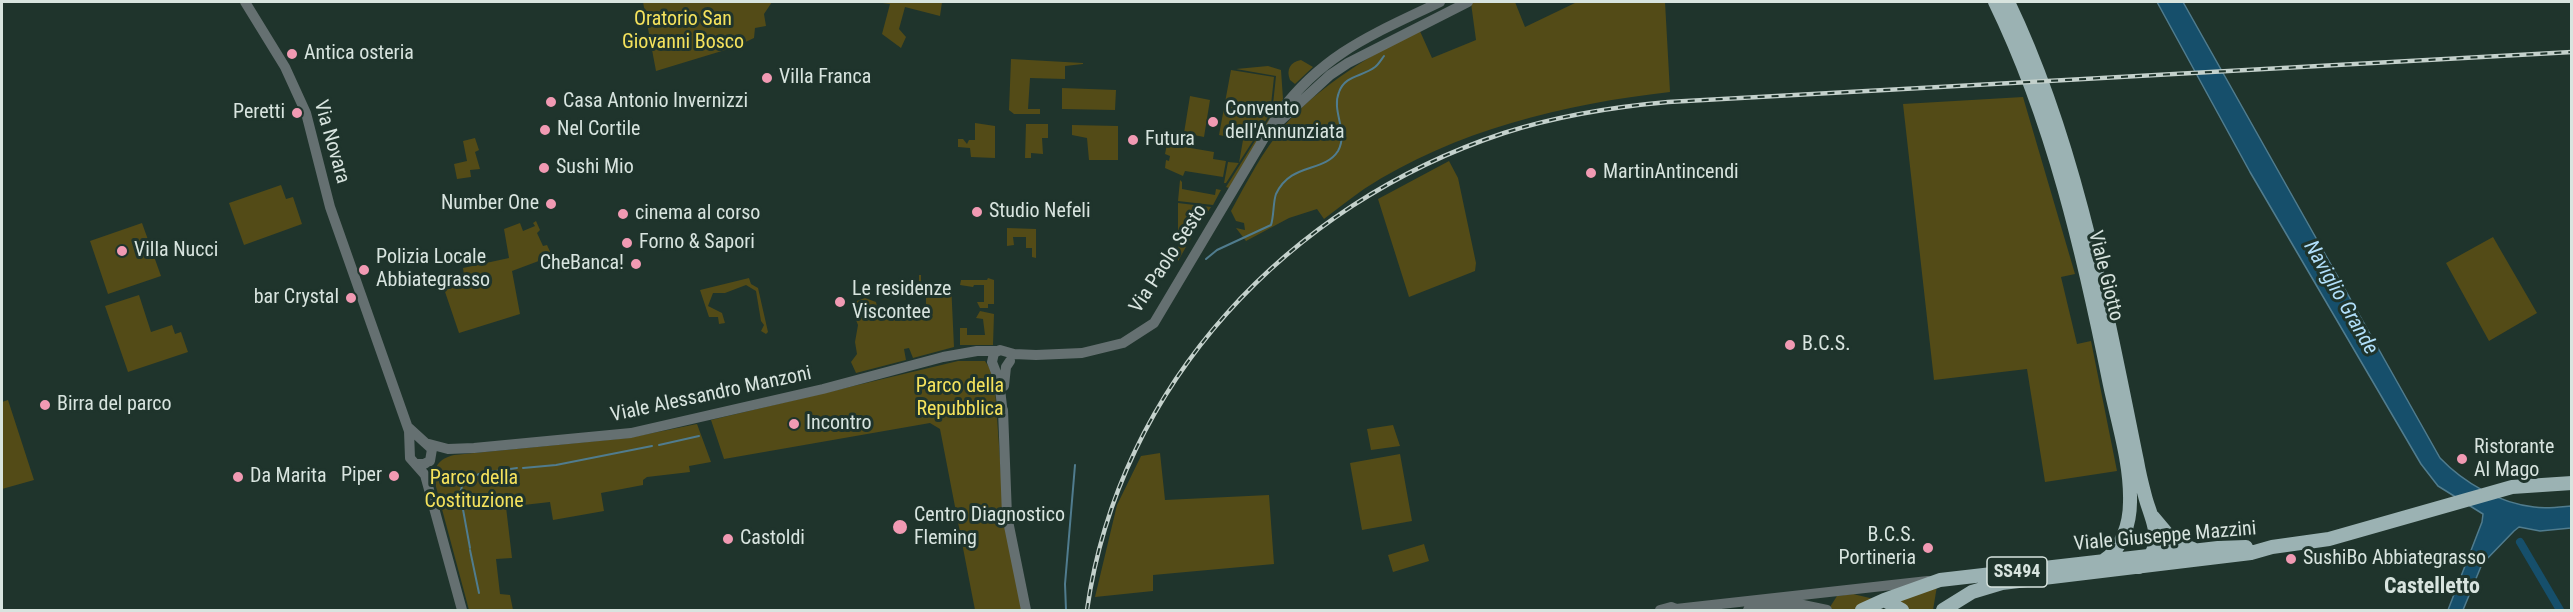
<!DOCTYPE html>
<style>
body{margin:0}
#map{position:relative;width:2573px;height:612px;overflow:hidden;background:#1f342c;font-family:"Roboto Condensed",sans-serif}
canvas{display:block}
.frame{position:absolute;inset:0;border:3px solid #d8e4df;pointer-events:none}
</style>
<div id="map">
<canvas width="2573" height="612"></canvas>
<div class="frame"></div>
</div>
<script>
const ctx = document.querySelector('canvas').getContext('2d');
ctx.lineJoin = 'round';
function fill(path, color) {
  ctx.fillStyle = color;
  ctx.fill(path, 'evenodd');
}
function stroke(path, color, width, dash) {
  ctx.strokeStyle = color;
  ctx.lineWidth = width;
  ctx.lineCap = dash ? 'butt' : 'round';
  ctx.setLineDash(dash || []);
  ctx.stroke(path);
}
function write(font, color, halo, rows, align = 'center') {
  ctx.font = font + ' "Roboto Condensed",sans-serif';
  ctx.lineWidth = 6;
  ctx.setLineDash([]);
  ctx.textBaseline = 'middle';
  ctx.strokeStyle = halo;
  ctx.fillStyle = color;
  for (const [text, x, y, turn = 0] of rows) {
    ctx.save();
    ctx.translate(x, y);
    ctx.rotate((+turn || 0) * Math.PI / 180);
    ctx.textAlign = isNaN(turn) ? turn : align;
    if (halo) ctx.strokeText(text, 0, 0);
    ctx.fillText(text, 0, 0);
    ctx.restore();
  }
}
fill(new Path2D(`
 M 643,2 L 772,2 L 764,14 L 766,26 L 755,28 L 754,38 L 735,47 L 656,71 Z
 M 875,2 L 942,2 L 940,16 L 905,7 L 899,29 L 906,37 L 901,48 L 882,34 L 890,4 Z
 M 1474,2 L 1515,2 L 1525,27 L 1577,2 L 1665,2 L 1670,92 C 1564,104 1455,130 1364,189 C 1350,199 1337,209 1324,219 L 1317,209 L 1289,218 L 1246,241 L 1236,228 L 1245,230 L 1244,223 L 1236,221 L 1231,211 C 1247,182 1263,150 1285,125 C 1319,86 1373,54 1419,29 L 1432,58 L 1476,40 L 1471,3 Z
 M 1011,59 L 1083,63 L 1083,64 L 1065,66 L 1065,79 L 1030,78 L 1028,109 L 1040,109 L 1040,114 L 1014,114 L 1009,110 Z
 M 1301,60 L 1313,67 L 1295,84 L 1290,80 C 1286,70 1290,62 1301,60 Z
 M 1268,66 L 1281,70 L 1283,99 L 1229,188 L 1226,187 L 1272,114 L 1276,76 L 1236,69 Z
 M 1231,70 L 1274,77 L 1270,114 L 1226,183 L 1224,183 L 1228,162 L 1239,163 L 1243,140 L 1219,135 Z
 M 1062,88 L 1116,90 L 1115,110 L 1062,109 Z
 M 1190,96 L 1210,100 L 1204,137 L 1184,133 Z
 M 2023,97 L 2075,274 L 2061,277 L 2077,344 L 2091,341 L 2117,471 L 2045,482 L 2027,369 L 1934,380 L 1903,104 Z
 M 975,123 L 995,126 L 995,158 L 971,157 L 970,148 L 958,147 L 958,139 L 963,139 L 967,144 L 969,140 L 975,140 Z
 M 1026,124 L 1048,124 L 1048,138 L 1042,138 L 1043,154 L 1031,153 L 1031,158 L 1025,158 Z
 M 1072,125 L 1118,126 L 1118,160 L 1089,160 L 1087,138 L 1072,135 Z
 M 475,138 L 479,150 L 475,152 L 480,169 L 470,170 L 471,177 L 457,179 L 454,164 L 467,161 L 463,141 Z
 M 1167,144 L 1214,152 L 1213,159 L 1226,161 L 1223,177 L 1185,171 L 1183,176 L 1165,168 L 1166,160 L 1169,161 L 1170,156 L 1165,154 Z
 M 1449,161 L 1458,178 L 1476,263 L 1475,271 L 1409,297 L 1378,199 Z
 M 1180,180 L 1182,182 L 1182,189 L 1215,195 L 1216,189 L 1221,190 L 1213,205 L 1178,201 Z
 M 281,185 L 286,199 L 293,197 L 302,224 L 244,245 L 229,203 Z
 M 1178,203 L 1211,207 L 1196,230 L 1190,233 L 1191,238 L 1178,261 Z
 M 536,221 L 540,230 L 537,233 L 543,246 L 547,245 L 552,256 L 512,271 L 520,314 L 459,333 L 442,283 L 444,280 L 464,275 L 463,268 L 509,258 L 504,229 L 520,223 L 523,231 L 535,226 L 533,223 Z
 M 142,223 L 161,276 L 108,294 L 90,241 Z
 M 1007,228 L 1036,229 L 1036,258 L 1032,257 L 1032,248 L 1026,248 L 1026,237 L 1013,237 L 1014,245 L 1007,246 Z
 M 2493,237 L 2537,313 L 2489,341 L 2446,263 Z
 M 919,275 L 921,275 L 921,282 L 951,283 L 954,347 L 913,358 L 909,348 L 904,349 L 906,360 L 856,373 L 851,362 L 857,354 L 855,342 L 858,325 L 852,310 L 854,302 L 865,298 L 876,302 L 879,317 L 894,316 L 895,321 L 918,316 L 918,309 L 926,309 L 926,297 L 919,296 Z
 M 749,278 L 751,284 L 758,288 L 768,332 L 766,334 L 761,331 L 764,325 L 761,321 L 756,291 L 746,285 L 725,293 L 713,293 L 708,306 L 722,313 L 725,323 L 719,324 L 718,317 L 709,317 L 700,290 Z
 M 988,278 L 994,280 L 994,304 L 988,304 L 988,308 L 980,308 L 977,302 L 984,302 L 984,285 L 974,285 L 973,287 L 960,285 L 961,280 L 987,280 Z
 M 139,295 L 151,332 L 172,325 L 175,334 L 181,332 L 188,352 L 128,372 L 105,306 Z
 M 980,311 L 994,314 L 993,345 L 960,345 L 960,328 L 967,328 L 967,335 L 985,335 L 983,319 L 976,318 Z
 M 958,361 L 985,361 L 994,375 L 1003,502 L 1022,610 L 975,610 L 940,429 L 930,423 L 724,459 L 711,420 Z
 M 8,400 L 34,480 L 2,489 L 2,402 Z
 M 697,424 L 711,462 L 689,466 L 690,472 L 647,477 L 643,480 L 643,485 L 601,493 L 604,511 L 553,520 L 550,502 L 506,507 L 512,558 L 496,559 L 500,594 L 510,595 L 513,610 L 469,610 L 435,483 C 433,467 438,459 454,455 L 628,438 Z
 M 1393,425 L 1400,446 L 1371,450 L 1367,429 Z
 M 1160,453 L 1165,500 L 1269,495 L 1274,564 L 1153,575 L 1153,591 L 1095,597 L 1117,505 L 1141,456 Z
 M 1400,454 L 1412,521 L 1362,530 L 1350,463 Z
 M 1424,544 L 1429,561 L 1393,572 L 1388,555 Z
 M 1937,586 L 1933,610 L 1905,610 L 1895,600 Z
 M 1853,594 L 1874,599 L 1855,610 L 1833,610 L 1830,607 L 1837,596 Z`), '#534b17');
const water = new Path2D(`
 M 2157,2 L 2183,2 L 2440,458 C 2464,483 2499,503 2534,507 C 2546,509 2560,507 2571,506 L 2571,528 L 2540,531 L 2519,527 L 2514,531 L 2482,564 L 2463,610 L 2448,610 L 2482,522 L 2483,514 L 2438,486 L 2421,464 L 2250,172 Z`);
fill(water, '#164f6b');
stroke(water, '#507c8e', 1.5);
stroke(new Path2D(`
 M 1206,259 L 1217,250 L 1271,225 C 1274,216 1273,202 1276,194 C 1291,162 1324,173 1338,151 C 1349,131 1331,112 1339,92 C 1345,75 1362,77 1375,67 C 1378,65 1381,60 1384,56
 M 659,445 L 699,436
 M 523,468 L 556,465 L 652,446
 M 470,548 L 460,493 L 464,480 L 482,473 L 517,468
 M 470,550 L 479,593
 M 1066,610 L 1065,584 L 1075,465`), '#507c8e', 2);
stroke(new Path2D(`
 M 2520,542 L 2560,610`), '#164f6b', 8);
stroke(new Path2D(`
 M 245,2 L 285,67 L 306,113 L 330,207 L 409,431 L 410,458 L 425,475 L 462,610
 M 1281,120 L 1330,75 L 1348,63 L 1468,2
 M 1004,386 L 1006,367 L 1010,361
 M 1003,410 L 1007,516 L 1026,610
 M 1003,415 L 999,380 L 992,362 L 994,353 L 1000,350 L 1014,354 L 1036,355 L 1082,353 L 1123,343 L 1154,323 L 1279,113 C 1325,52 1374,34 1440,2
 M 409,428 L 432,449 L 430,461 L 424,464 L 417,464
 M 429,444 L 448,449 L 474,448 L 631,433 L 823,389 L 943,357 L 977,351 L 996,351
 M 1660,610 L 1671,607 L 1676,609 L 1928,581
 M 1748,610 L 1803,605 L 1827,610`), '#657071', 10);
stroke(new Path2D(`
 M 1995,2 C 2053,121 2084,255 2110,385 C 2118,423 2131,463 2130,502 C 2130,523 2122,550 2103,561
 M 2008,2 C 2075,141 2106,309 2137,461 C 2139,473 2142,485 2145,496 C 2149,512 2158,528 2155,545 C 2153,554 2146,562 2139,567
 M 2153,517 L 2174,542 L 2193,549
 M 1884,600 L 1940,580 L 2218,548 L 2246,547
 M 1862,610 L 1884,600 L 1902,610
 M 1943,610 L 1972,592 L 2002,583 L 2251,553 L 2272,547 L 2329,539 L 2512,487 L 2572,483`), '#9bb2b3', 14);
const rail = new Path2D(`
 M 1087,610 C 1119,384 1289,204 1504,133 C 1557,116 1612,107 1668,102 L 2572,52`);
stroke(rail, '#c4d1cc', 4.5);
stroke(rail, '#1f342c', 2, [7]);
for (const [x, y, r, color] of [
 [292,54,6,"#f19ab3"],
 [767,78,6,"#f19ab3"],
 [551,102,6,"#f19ab3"],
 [297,113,6,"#f19ab3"],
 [1213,122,6,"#f19ab3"],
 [545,130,6,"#f19ab3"],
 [1133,140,6,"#f19ab3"],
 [544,168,6,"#f19ab3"],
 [1591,173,6,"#f19ab3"],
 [551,204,6,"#f19ab3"],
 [977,212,6,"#f19ab3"],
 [623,214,6,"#f19ab3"],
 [627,243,6,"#f19ab3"],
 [122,251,6,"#f19ab3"],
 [636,264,6,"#f19ab3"],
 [364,270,6,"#f19ab3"],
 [351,298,6,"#f19ab3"],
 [840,302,6,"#f19ab3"],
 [1790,345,6,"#f19ab3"],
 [45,405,6,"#f19ab3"],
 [794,424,6,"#f19ab3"],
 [2462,459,6,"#f19ab3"],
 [394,476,6,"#f19ab3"],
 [238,477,6,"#f19ab3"],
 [900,527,8,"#f19ab3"],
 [728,539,6,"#f19ab3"],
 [1928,548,6,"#f19ab3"],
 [2291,559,6,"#f19ab3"]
]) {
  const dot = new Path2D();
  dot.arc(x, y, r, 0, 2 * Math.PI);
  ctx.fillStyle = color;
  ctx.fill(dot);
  stroke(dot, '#1f342c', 2);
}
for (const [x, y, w] of [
 [2017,572,60]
]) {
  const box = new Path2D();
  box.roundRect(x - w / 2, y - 15, w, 30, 4.5);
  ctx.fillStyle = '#1f342c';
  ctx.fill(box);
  stroke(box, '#d8e4df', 1.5);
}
write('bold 18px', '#d8e4df', null, [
 ["SS494",2017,572]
]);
write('20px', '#f5e25c', '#1f342c', [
 ["Oratorio San",683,20],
 ["Giovanni Bosco",683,43],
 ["Parco della",960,387],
 ["Repubblica",960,410],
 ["Parco della",474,479],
 ["Costituzione",474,502]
]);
write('20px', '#d8e4df', '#1f342c', [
 ["Antica osteria",304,54],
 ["Villa Franca",779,78],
 ["Casa Antonio Invernizzi",563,102],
 ["Convento",1225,110],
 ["dell'Annunziata",1225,133],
 ["Peretti",285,113,"right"],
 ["Nel Cortile",557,130],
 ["Futura",1145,140],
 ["Sushi Mio",556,168],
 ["MartinAntincendi",1603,173],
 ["Number One",539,204,"right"],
 ["Studio Nefeli",989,212],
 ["cinema al corso",635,214],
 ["Forno & Sapori",639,243],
 ["Villa Nucci",134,251],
 ["Polizia Locale",376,258],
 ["Abbiategrasso",376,281],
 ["CheBanca!",624,264,"right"],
 ["Le residenze",852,290],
 ["Viscontee",852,313],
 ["bar Crystal",339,298,"right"],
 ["B.C.S.",1802,345],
 ["Birra del parco",57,405],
 ["Incontro",806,424],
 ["Ristorante",2474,448],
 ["Al Mago",2474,471],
 ["Piper",382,476,"right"],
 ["Da Marita",250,477],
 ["Centro Diagnostico",914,516],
 ["Fleming",914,539],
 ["B.C.S.",1916,536,"right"],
 ["Portineria",1916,559,"right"],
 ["Castoldi",740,539],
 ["SushiBo Abbiategrasso",2303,559]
], 'left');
write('20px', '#d8e4df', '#1f342c', [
 ["Via Novara",331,142,74],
 ["Via Paolo Sesto",1169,259,-57],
 ["Viale Giotto",2105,276,76],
 ["Viale Alessandro Manzoni",711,395,-12],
 ["Viale Giuseppe Mazzini",2165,537,-5]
]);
write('italic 21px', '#b1dffa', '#1f342c', [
 ["Naviglio Grande",2340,298,60]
]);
write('bold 22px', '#d8e4df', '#1f342c', [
 ["Castelletto",2432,587]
]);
</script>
